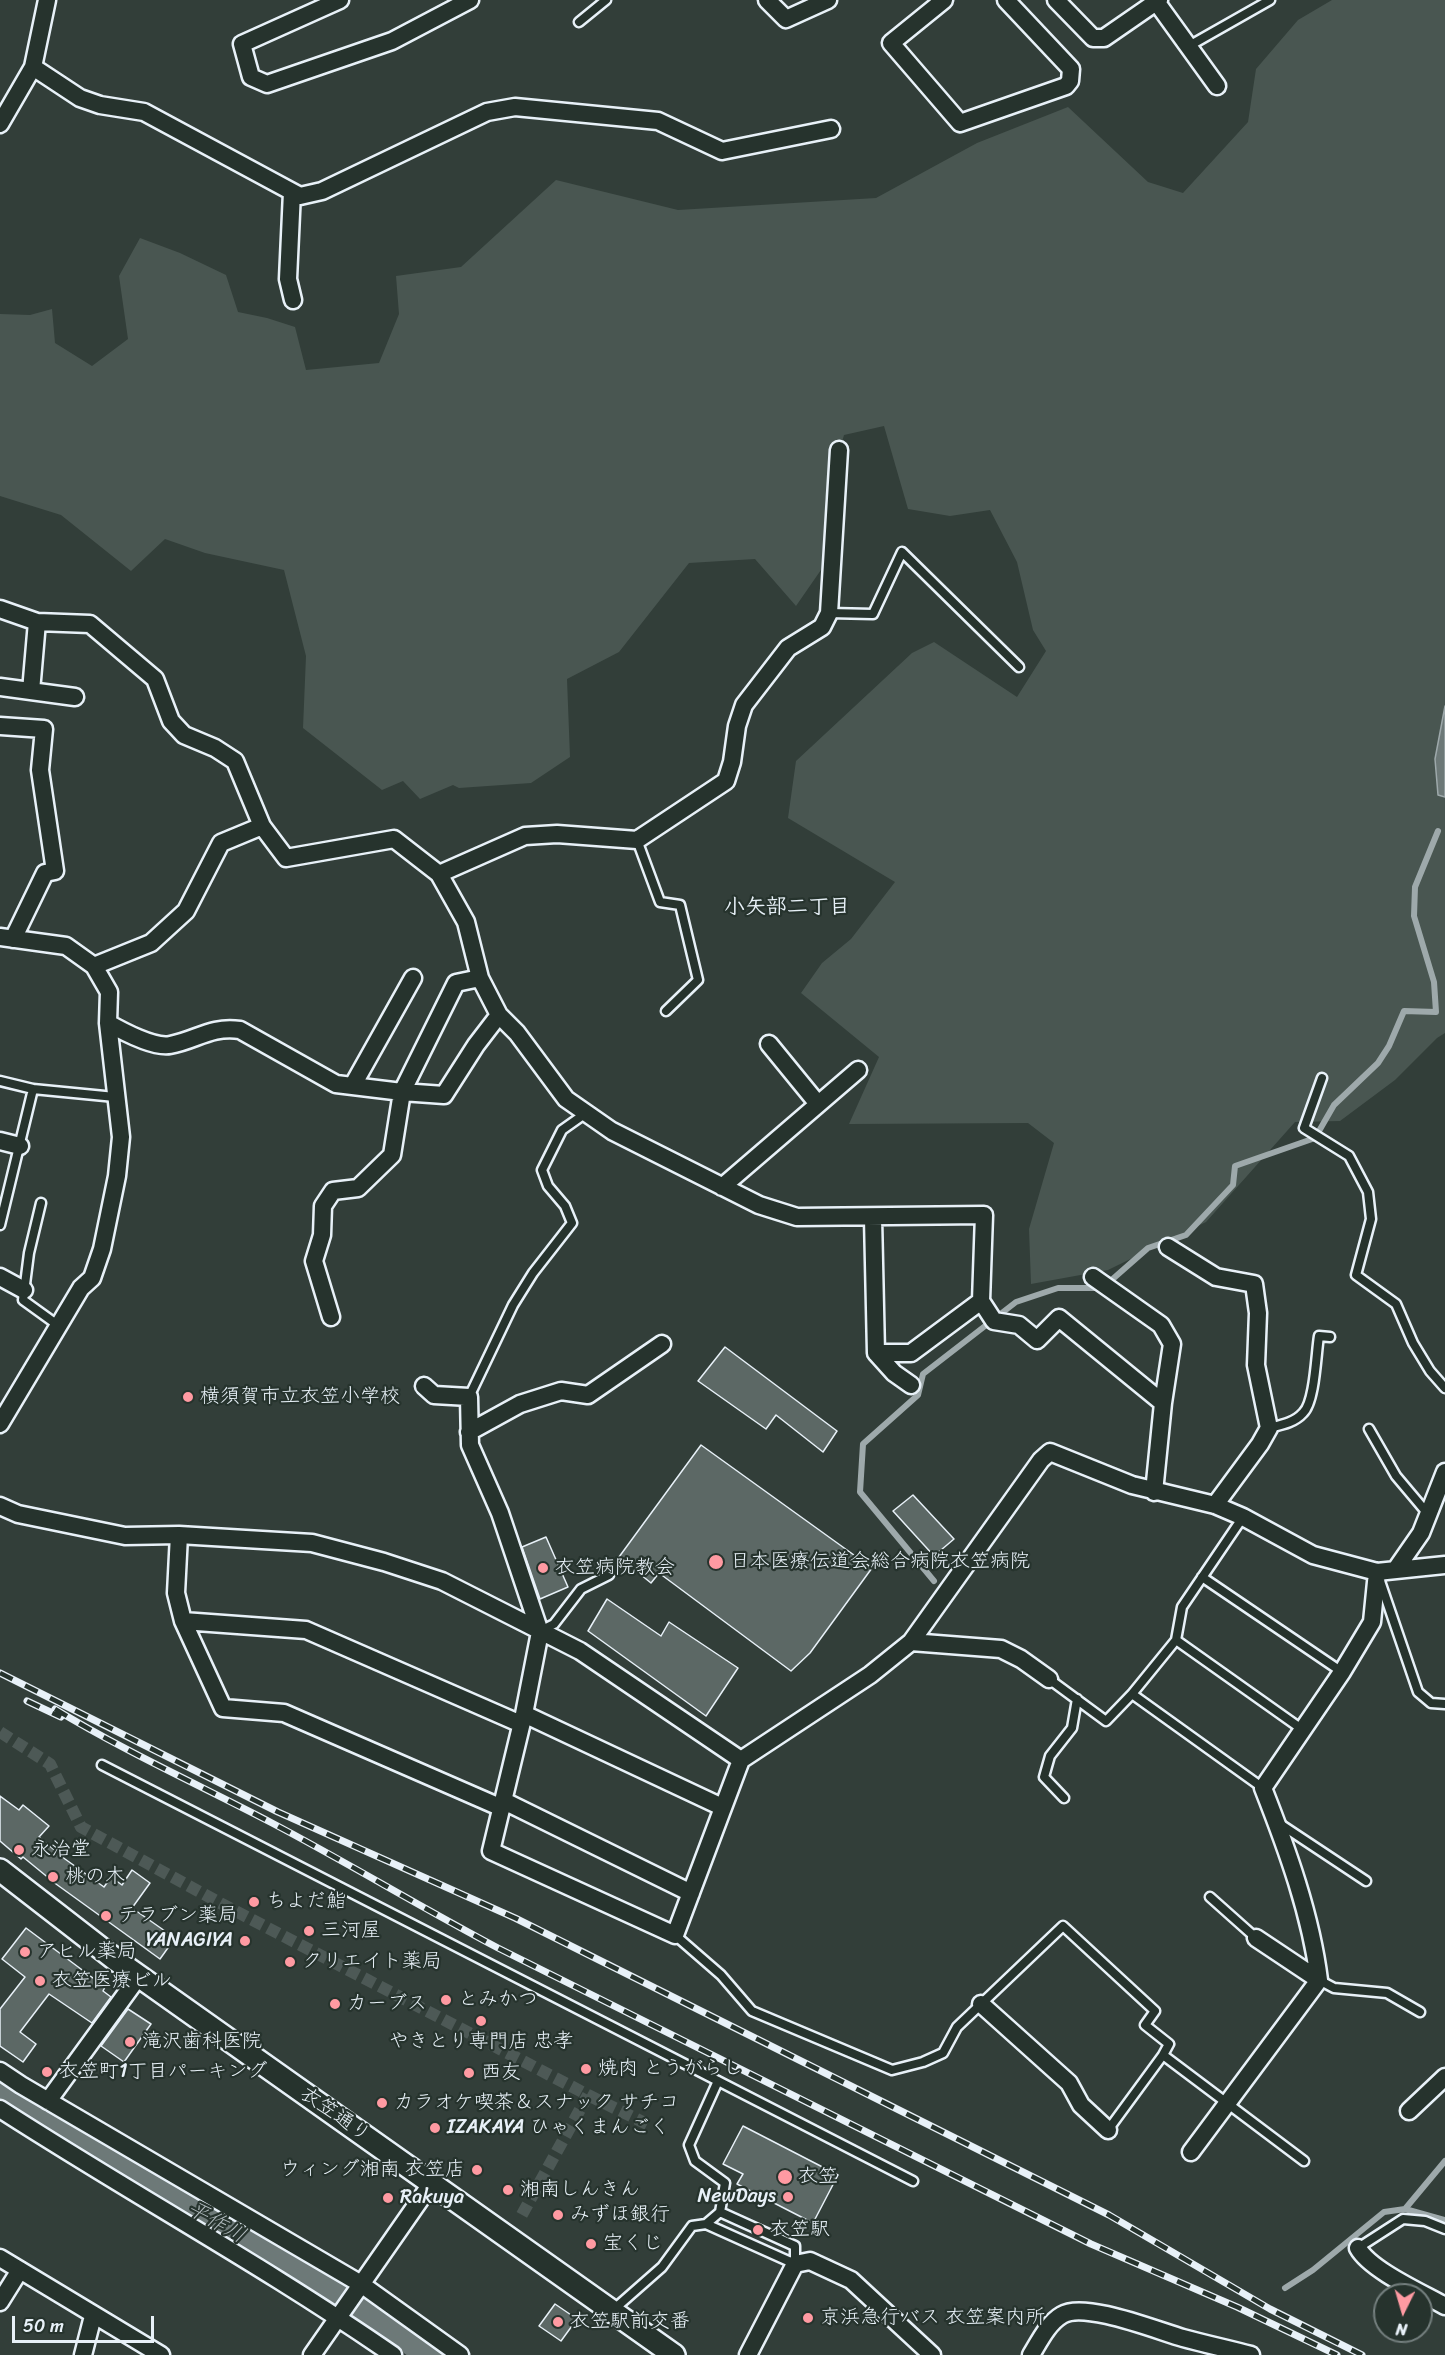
<!DOCTYPE html>
<meta charset="utf-8">
<style>
body{margin:0}
#map{position:relative;width:1445px;height:2355px;overflow:hidden;background:#323e39;font-family:Sriracha,sans-serif}
canvas{display:block}
.north{position:absolute;left:1373px;top:2283px;width:60px;height:60px;box-sizing:border-box;background:#26332d;border:2px solid #747f7e;border-radius:50%;rotate:185deg;font-size:16px;font-weight:700;line-height:24px;text-align:center;color:#e8f1f8}
.north::after{content:'';display:block;margin:auto;width:21px;height:27px;background:#ff9aa2;clip-path:polygon(50% 0,100% 100%,50% 72%,0 100%)}
.scale{position:absolute;left:12px;top:2316px;width:142px;height:27px;box-sizing:border-box;border:3px solid #e8f1f8;border-top:0;padding-left:8px;font-size:18px;line-height:21px;white-space:nowrap;color:#e8f1f8;-webkit-text-stroke:4px #26332d;paint-order:stroke}
</style>
<div id="map">
<canvas width="1445" height="2355"></canvas>
<div class="north">N</div>
<div class="scale">50 m</div>
</div>
<script>
const ctx = document.querySelector('canvas').getContext('2d');
ctx.lineJoin = 'round';
function fill(path, color) {
  ctx.fillStyle = color;
  ctx.fill(path, 'evenodd');
}
function stroke(path, color, width, dash) {
  ctx.strokeStyle = color;
  ctx.lineWidth = width;
  ctx.lineCap = dash ? 'butt' : 'round';
  ctx.setLineDash(dash || []);
  ctx.stroke(path);
}
function write(font, color, halo, rows, align = 'center') {
  ctx.font = font + ' Sriracha,"Klee One",sans-serif';
  ctx.lineWidth = 4.5;
  ctx.setLineDash([]);
  ctx.textBaseline = 'middle';
  ctx.strokeStyle = halo;
  ctx.fillStyle = color;
  for (const [text, x, y, turn = 0] of rows) {
    ctx.save();
    ctx.translate(x, y);
    ctx.rotate((+turn || 0) * Math.PI / 180);
    ctx.textAlign = isNaN(turn) ? turn : align;
    if (halo) ctx.strokeText(text, 0, 0);
    ctx.fillText(text, 0, 0);
    ctx.restore();
  }
}
fill(new Path2D(`
 M 1332,0 L 1445,0 L 1445,1033 L 1437,1038 L 1395,1080 L 1340,1121 L 1295,1122 L 1206,1222 L 1108,1270 L 1031,1284 L 1029,1229 L 1054,1143 L 1028,1123 L 849,1124 L 879,1057 L 801,993 L 822,963 L 851,939 L 895,882 L 788,818 L 796,761 L 912,653 L 934,642 L 1017,697 L 1046,651 L 1033,630 L 1017,562 L 990,510 L 950,516 L 908,509 L 884,426 L 844,435 L 825,500 L 832,554 L 796,606 L 755,559 L 689,563 L 619,652 L 567,679 L 570,757 L 531,783 L 459,788 L 453,785 L 420,799 L 403,781 L 382,790 L 303,728 L 306,656 L 284,570 L 205,553 L 165,539 L 131,571 L 61,515 L 0,496 L 0,314 L 30,315 L 52,309 L 55,343 L 92,366 L 128,339 L 119,276 L 140,238 L 180,253 L 226,275 L 238,312 L 267,318 L 295,327 L 306,370 L 379,363 L 399,314 L 396,276 L 461,267 L 556,180 L 678,210 L 876,198 L 977,143 L 1068,107 L 1148,182 L 1183,193 L 1248,122 L 1256,69 L 1298,20 Z`), '#495651');
const water = new Path2D(`
 M 1445,706 L 1445,797 L 1438,795 L 1435,759 Z`);
fill(water, '#6d7978');
stroke(water, '#9ea9ab', 1.5);
stroke(new Path2D(`
 M 934,1581 L 860,1492 L 863,1444 L 918,1395 L 923,1374 L 1016,1302 L 1058,1288 L 1096,1288 L 1107,1284 L 1148,1248 L 1186,1235 L 1233,1185 L 1235,1166 L 1315,1138 L 1334,1105 L 1378,1063 L 1389,1046 L 1404,1011 L 1436,1012 L 1434,982 L 1414,916 L 1415,887 L 1438,831
 M 1405,2209 L 1445,2161
 M 1285,2288 L 1313,2270 L 1384,2212 L 1405,2209 L 1445,2220`), '#9ea9ab', 6);
stroke(new Path2D(`
 M 0,2086 L 144,2183 L 376,2311 L 435,2355`), '#6d7978', 34);
const building = new Path2D(`
 M 725,1347 L 837,1431 L 823,1452 L 776,1415 L 766,1429 L 698,1381 Z
 M 701,1445 L 872,1568 L 810,1653 L 791,1671 L 659,1573 L 651,1583 L 619,1557 Z
 M 913,1495 L 954,1539 L 934,1556 L 893,1511 Z
 M 546,1537 L 568,1587 L 540,1599 L 522,1547 Z
 M 607,1599 L 661,1636 L 669,1622 L 738,1668 L 706,1716 L 588,1631 Z
 M 0,1796 L 19,1810 L 23,1805 L 49,1826 L 39,1837 L 65,1859 L 104,1887 L 111,1877 L 122,1885 L 132,1870 L 150,1883 L 132,1908 L 175,1938 L 160,1959 L 56,1884 L 23,1857 L 21,1859 L 0,1841 Z
 M 26,1928 L 105,1987 L 103,1991 L 111,1997 L 92,2023 L 49,1994 L 20,2032 L 36,2044 L 23,2062 L 0,2046 L 0,2009 L 25,1977 L 2,1959 Z
 M 128,2009 L 151,2024 L 124,2062 L 101,2046 Z
 M 743,2126 L 838,2175 L 813,2223 L 737,2184 L 743,2174 L 723,2164 Z
 M 555,2304 L 577,2319 L 561,2341 L 539,2326 Z`);
fill(building, '#5c6865');
stroke(building, '#e8f1f8', 1.5);
stroke(new Path2D(`
 M 0,1732 L 50,1764 L 81,1827 L 222,1904 L 588,2095 L 519,2220
 M 588,2095 L 651,2126`), '#4d5956', 12, [12, 6]);
const service = new Path2D(`
 M 579,22 L 606,0
 M 1189,46 L 1270,0
 M 829,613 L 873,614 L 902,552 L 1019,667
 M 637,840 L 660,902 L 680,905 L 698,980 L 666,1011
 M 1322,1078 L 1304,1128 L 1349,1156 L 1368,1192 L 1371,1219 L 1356,1275 L 1396,1304 L 1413,1343 L 1430,1371 L 1445,1388
 M 0,1081 L 33,1089 L 115,1097
 M 41,1203 L 29,1253 L 23,1300 L 59,1326
 M 0,1225 L 33,1089
 M 469,1397 L 513,1305 L 533,1273 L 572,1223 L 565,1206 L 548,1186 L 542,1170 L 562,1130 L 586,1113
 M 1269,1428 C 1281,1425 1294,1423 1303,1413 C 1315,1402 1316,1354 1319,1336 L 1330,1337
 M 1369,1429 L 1396,1476 L 1428,1514
 M 1202,1577 L 1342,1672
 M 1380,1581 L 1418,1692 L 1431,1703 L 1445,1704
 M 540,1631 L 554,1624 L 581,1589 L 609,1575
 M 1176,1640 L 1182,1607 L 1243,1517
 M 1049,1679 L 1106,1721 L 1132,1694 L 1176,1640 L 1303,1730
 M 1132,1694 L 1263,1788
 M 102,1765 L 913,2181
 M 1064,1798 L 1044,1777 L 1050,1756 L 1072,1728 L 1077,1699
 M 1280,1824 L 1366,1881
 M 1210,1897 L 1256,1938
 M 675,1935 L 721,1975 L 752,2011 L 892,2070 L 923,2062 L 943,2053 L 957,2027 L 1063,1926 L 1155,2011 L 1145,2025 L 1169,2044 L 1163,2055
 M 1319,1980 L 1334,1988 L 1387,1993 L 1420,2012
 M 718,2081 L 689,2145 L 695,2161 L 725,2183 L 720,2212
 M 1108,2130 L 1163,2055 L 1304,2161
 M 1358,2248 L 1403,2219 L 1425,2221 L 1445,2229
 M 612,2311 L 662,2267 L 692,2226 L 706,2224 L 795,2264 L 795,2246 L 720,2212 L 706,2224`);
const minor = new Path2D(`
 M 340,0 L 242,44 L 251,77 L 267,84 L 392,41 L 470,0
 M 767,0 L 786,19 L 828,0
 M 944,0 L 891,43 L 960,123 L 1066,86 L 1070,81 L 1071,69 L 1006,0
 M 1056,0 L 1093,38 L 1104,38 L 1159,0
 M 1155,0 L 1217,86
 M 33,67 L 80,98 L 100,105 L 144,112 L 300,196 L 322,191 L 487,112 L 515,107 L 658,121 L 722,151 L 831,129
 M 0,124 L 33,67 L 47,0
 M 292,192 L 288,279 L 293,300
 M 0,609 L 37,622 L 90,624 L 155,679 L 171,721 L 184,735 L 215,748 L 235,761 L 262,826 L 286,858 L 394,839 L 439,874 L 466,922 L 480,978 L 499,1015 L 517,1033 L 566,1099 L 612,1131 L 759,1205 L 797,1217 L 984,1215 L 981,1301 L 994,1321 L 1019,1325 L 1037,1340 L 1059,1318 L 1163,1403 L 1154,1492
 M 0,687 L 75,697
 M 31,691 L 37,622
 M 0,726 L 44,729 L 40,770 L 55,871 L 45,873 L 13,939
 M 439,874 L 525,836 L 557,834 L 637,840 L 726,781 L 732,762 L 737,726 L 744,705 L 788,648 L 822,627 L 829,613 L 839,450
 M 0,937 L 66,946 L 94,966
 M 108,1023 C 122,1031 154,1048 170,1045 C 197,1040 210,1026 240,1030 L 336,1084 L 402,1092 L 444,1095 L 476,1045 L 499,1015
 M 769,1044 L 818,1104
 M 353,1085 L 413,978
 M 0,1141 L 20,1146
 M 722,1187 L 858,1070
 M 873,1218 L 876,1353 L 894,1373 L 911,1385
 M 1168,1247 L 1216,1277 L 1254,1284 L 1258,1313 L 1256,1365 L 1269,1428 L 1260,1444 L 1215,1505
 M 0,1277 L 24,1290
 M 1093,1277 L 1161,1325 L 1172,1344 L 1163,1403
 M 331,1317 L 314,1261 L 322,1235 L 323,1206 L 333,1191 L 358,1188 L 392,1155 L 402,1092 L 456,983 L 480,978
 M 876,1353 L 911,1353 L 981,1301
 M 424,1386 L 434,1395 L 469,1397 L 470,1445 L 500,1513 L 540,1632 L 524,1714 L 491,1851 L 675,1935 L 741,1760 L 870,1675 L 911,1642 L 1041,1460 L 1050,1452 L 1132,1485 L 1215,1505 L 1243,1517 L 1313,1555 L 1377,1572 L 1445,1565
 M 0,1424 L 81,1288 L 92,1278 L 102,1249 L 117,1176 L 121,1137 L 108,1023 L 109,992 L 94,966 L 151,943 L 186,911 L 221,843 L 262,826
 M 469,1432 L 520,1404 L 561,1391 L 588,1395 L 662,1344
 M 0,1506 L 18,1514 L 125,1536 L 179,1535 L 312,1543 L 384,1562 L 442,1581 L 580,1651 L 741,1760
 M 179,1535 L 176,1593 L 183,1621 L 223,1708 L 284,1713 L 502,1808
 M 1396,1569 L 1421,1533 L 1445,1472
 M 183,1621 L 306,1630 L 521,1724
 M 911,1642 L 1001,1649 L 1021,1659 L 1049,1679
 M 524,1714 L 722,1807
 M 504,1801 L 691,1893
 M 1256,1938 L 1319,1980
 M 981,2004 L 1069,2083 L 1081,2105 L 1108,2130
 M 0,2071 L 21,2085 L 361,2284 L 460,2355
 M 48,2101 L 139,1976
 M 0,2109 C 130,2193 266,2267 393,2355
 M 1409,2111 L 1445,2077
 M 1191,2152 L 1319,1980 C 1311,1915 1287,1849 1263,1788 L 1342,1672 L 1372,1622 L 1377,1572
 M 1358,2248 C 1370,2270 1422,2293 1445,2306
 M 0,2258 L 161,2355
 M 0,2302 L 20,2270
 M 83,2355 L 93,2316
 M 312,2355 L 431,2184
 M 748,2355 L 795,2264 L 810,2261 L 851,2280 L 932,2355
 M 1031,2355 C 1039,2342 1048,2323 1062,2315 C 1084,2301 1158,2331 1183,2338 C 1205,2344 1228,2349 1251,2355`);
const tertiary = new Path2D(`
 M 0,1870 L 116,1960 L 674,2355`);
stroke(service, '#e8f1f8', 13);
stroke(minor, '#e8f1f8', 21);
stroke(tertiary, '#e8f1f8', 26);
stroke(service, '#26332d', 8);
stroke(minor, '#26332d', 16);
stroke(tertiary, '#26332d', 21);
const rail = new Path2D(`
 M 0,1673 L 278,1812 L 515,1918 L 1109,2215 L 1270,2309 L 1362,2355
 M 27,1701 L 61,1717
 M 55,1709 C 124,1751 199,1785 272,1823 C 348,1863 422,1908 498,1948 L 1091,2244 L 1237,2307 L 1337,2355`);
stroke(rail, '#e8f1f8', 7);
stroke(rail, '#26332d', 4.5, [14]);
for (const [x, y, r, color] of [
 [188,1397,6,"#ff9aa2"],
 [716,1562,8,"#ff9aa2"],
 [543,1568,6,"#ff9aa2"],
 [19,1850,6,"#ff9aa2"],
 [53,1877,6,"#ff9aa2"],
 [254,1902,6,"#ff9aa2"],
 [106,1916,6,"#ff9aa2"],
 [309,1931,6,"#ff9aa2"],
 [245,1941,6,"#ff9aa2"],
 [25,1952,6,"#ff9aa2"],
 [290,1962,6,"#ff9aa2"],
 [40,1981,6,"#ff9aa2"],
 [446,2000,6,"#ff9aa2"],
 [335,2004,6,"#ff9aa2"],
 [481,2021,6,"#ff9aa2"],
 [130,2042,6,"#ff9aa2"],
 [586,2069,6,"#ff9aa2"],
 [47,2072,6,"#ff9aa2"],
 [469,2073,6,"#ff9aa2"],
 [382,2103,6,"#ff9aa2"],
 [435,2128,6,"#ff9aa2"],
 [477,2170,6,"#ff9aa2"],
 [785,2177,8,"#ff9aa2"],
 [508,2190,6,"#ff9aa2"],
 [788,2197,6,"#ff9aa2"],
 [388,2198,6,"#ff9aa2"],
 [558,2215,6,"#ff9aa2"],
 [758,2230,6,"#ff9aa2"],
 [591,2244,6,"#ff9aa2"],
 [808,2318,6,"#ff9aa2"],
 [558,2322,6,"#ff9aa2"]
]) {
  const dot = new Path2D();
  dot.arc(x, y, r, 0, 2 * Math.PI);
  ctx.fillStyle = color;
  ctx.fill(dot);
  stroke(dot, '#26332d', 2);
}
write('20px', '#e8f1f8', '#26332d', [
 ["横須賀市立衣笠小学校",200,1397],
 ["日本医療伝道会総合病院衣笠病院",730,1562],
 ["衣笠病院教会",555,1568],
 ["永治堂",31,1850],
 ["桃の木",65,1877],
 ["ちよだ鮨",266,1902],
 ["テラブン薬局",118,1916],
 ["三河屋",321,1931],
 ["YANAGIYA",233,1941,"right"],
 ["アヒル薬局",37,1952],
 ["クリエイト薬局",302,1962],
 ["衣笠医療ビル",52,1981],
 ["とみかつ",458,2000],
 ["カーブス",347,2004],
 ["滝沢歯科医院",142,2042],
 ["やきとり専門店 忠孝",481,2042,"center"],
 ["焼肉 とうがらし",598,2069],
 ["衣笠町1丁目パーキング",59,2072],
 ["西友",481,2073],
 ["カラオケ喫茶＆スナック サチコ",394,2103],
 ["IZAKAYA ひゃくまんごく",447,2128],
 ["ウィング湘南 衣笠店",465,2170,"right"],
 ["衣笠",798,2177],
 ["湘南しんきん",520,2190],
 ["NewDays",776,2197,"right"],
 ["Rakuya",400,2198],
 ["みずほ銀行",570,2215],
 ["衣笠駅",770,2230],
 ["宝くじ",603,2244],
 ["京浜急行バス 衣笠案内所",820,2318],
 ["衣笠駅前交番",570,2322]
], 'left');
write('20px', '#e8f1f8', '#26332d', [
 ["衣笠通り",335,2115,35]
]);
write('bold 21px', '#e8f1f8', '#26332d', [
 ["小矢部二丁目",787,908]
]);
write('italic 21px', '#b1bbbe', '#26332d', [
 ["平作川",216,2223,29]
]);
</script>
